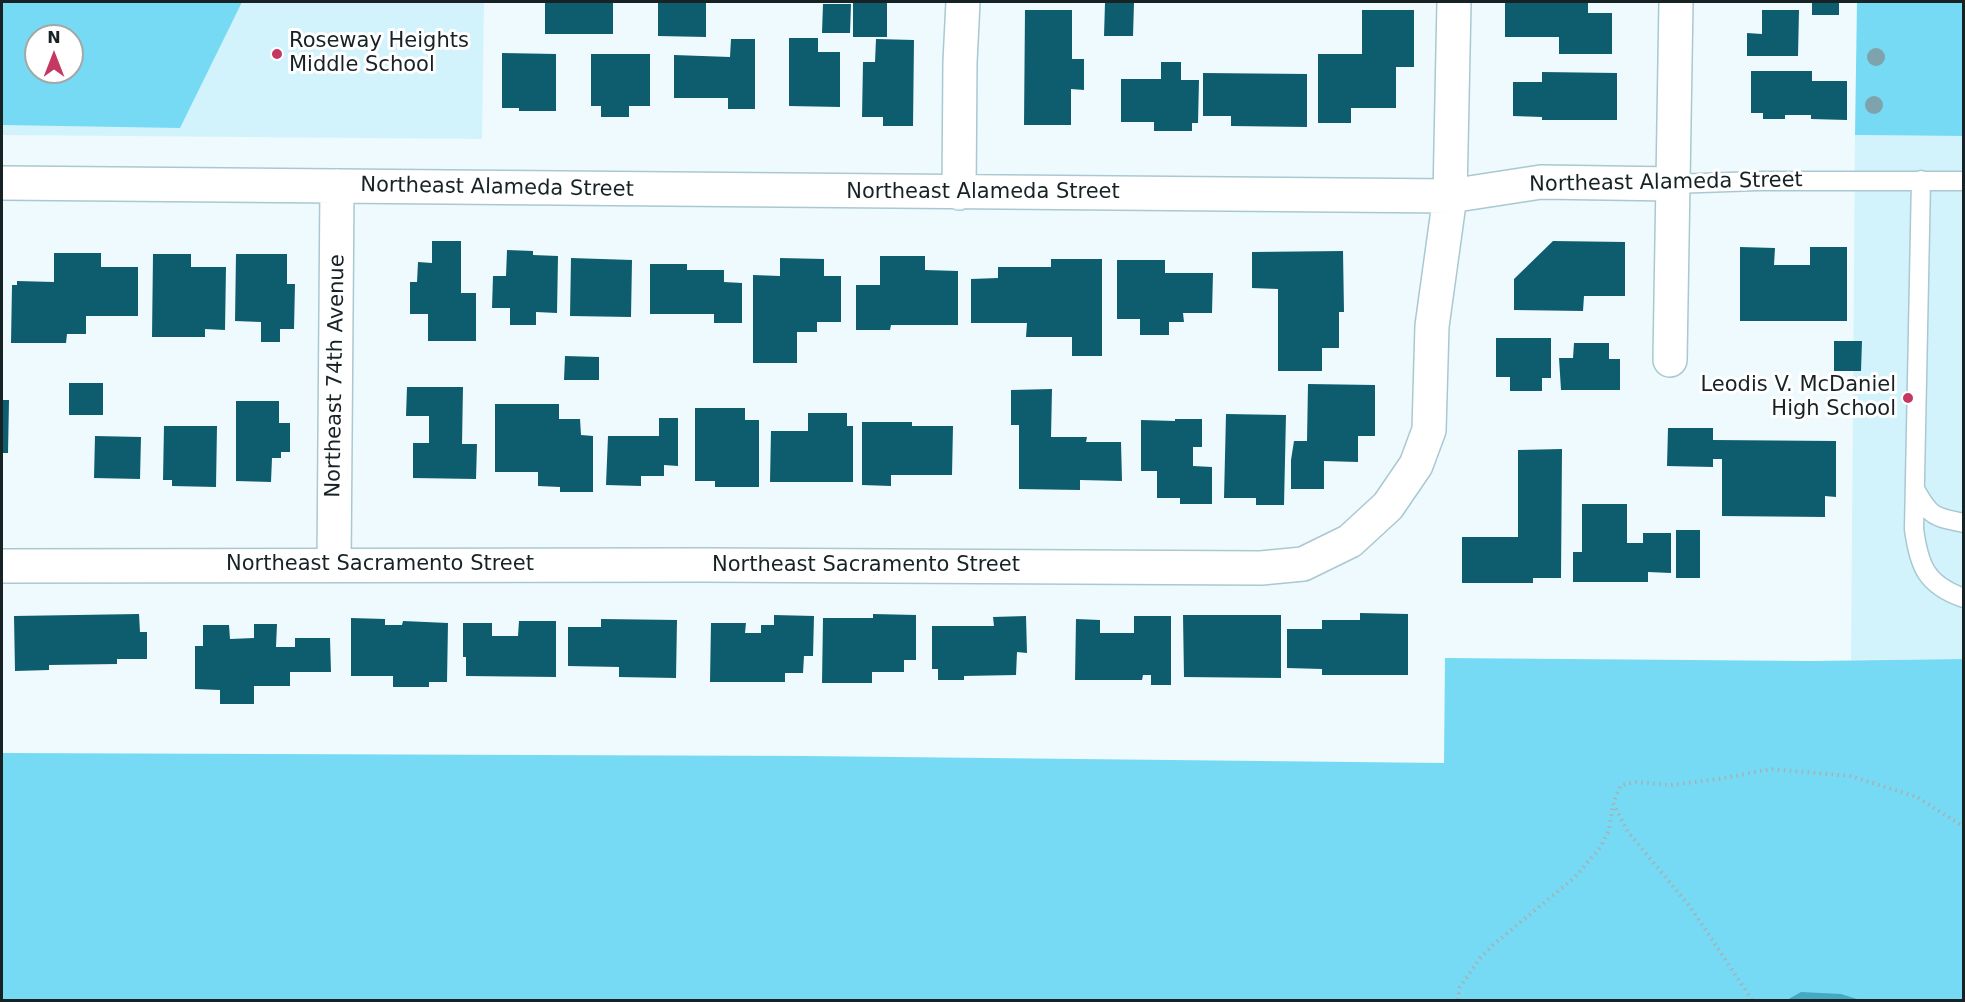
<!DOCTYPE html>
<html>
<head>
<meta charset="utf-8">
<style>
  body { margin:0 }
  #map { position:relative; width:1965px; height:1002px; overflow:hidden; background:#eefafe; font-family:"DejaVu Sans",sans-serif }
  canvas { display:block }
  .frame { position:absolute; inset:0; border:3px solid #172225; pointer-events:none }
  .north { position:absolute; left:24px; top:24px; width:60px; height:60px; box-sizing:border-box; background:#fff; border:2px solid #a2a7a8; border-radius:50%; rotate:0deg; font-size:16px; font-weight:700; line-height:24px; text-align:center; color:#172225 }
  .north::after { content:''; display:block; margin:auto; width:21px; height:27px; background:#c63864; clip-path:polygon(50% 0,100% 100%,50% 72%,0 100%) }
</style>
</head>
<body>
<div id="map">
<canvas width="1965" height="1002"></canvas>
<div class="frame"></div>
<div class="north">N</div>
</div>
<script>
const g = document.querySelector('canvas').getContext('2d');
g.lineJoin = 'round';
function fill(path, color) { g.fillStyle = color; g.fill(path, 'evenodd'); }
function strokePath(path, color, width, dash) { g.strokeStyle = color; g.lineWidth = width; g.lineCap = dash ? 'butt' : 'round'; g.setLineDash(dash || []); g.stroke(path); }
function write(font, color, halo, rows, align = 'center') {
  g.font = font + ' "DejaVu Sans",sans-serif'; g.lineWidth = 6; g.setLineDash([]); g.textBaseline = 'middle'; g.strokeStyle = halo; g.fillStyle = color; for (const [text, x, y, turn = 0] of rows) {
    g.save(); g.translate(x, y); g.rotate((+turn || 0) * Math.PI / 180); g.textAlign = isNaN(turn) ? turn : align; if (halo) g.strokeText(text, 0, 0); g.fillText(text, 0, 0); g.restore();
  }
}
fill(new Path2D(`
  M2 2H484L482 139 2 135ZM36 36H72V72H36Z
  M1855 135 1963 136V659L1851 660Z`), '#d3f3fc');
fill(new Path2D(`
  M2 2H242L180 128 2 125ZM36 36H72V72H36Z
  M1857 2H1963V136L1855 135Z
  M1445 658 1811 661 1963 659V1000H2V753L806 756 1444 763Z`), '#76daf4');
fill(new Path2D(`
  M1801 992 1841 994 1860 1000H1787Z`), '#44aac2');
fill(new Path2D(`
  M545 2 613 3V34H545Z
  M658 2H706V37L658 36Z
  M853 2H887V37H853Z
  M1812 2H1839V15H1812Z
  M1105 3H1134L1133 36H1104Z
  M1505 3H1588V13H1612V54H1559V37H1505Z
  M823 4H851L850 33H822Z
  M1025 10H1072V59H1084V90L1071 89V125H1024Z
  M1362 10H1414V67H1396V108H1351V123H1318V54H1362Z
  M1762 10H1799L1798 56H1747V33L1762 34Z
  M789 38H818V52H840V107L789 106Z
  M731 39H755V109H728V98H674V55L730 57Z
  M876 39 914 40 913 126H883V117H862L863 62H875Z
  M502 53 556 54V111H519V108H502Z
  M591 54H650V106H629V117H601V106H591Z
  M1161 62H1181V80H1199L1198 123H1192V131H1154V122H1121V79H1161Z
  M1751 71H1812V81H1847V120L1811 119V115H1785V119H1763V113H1751Z
  M1542 72 1617 73V120H1542V117L1513 116V82H1542Z
  M1203 73 1307 74V127L1231 126V116H1203Z
  M432 241H461V293H476V341H428V314H410V282H417L418 262 432 263Z
  M1553 241 1625 242V296H1584L1583 311 1514 310V279Z
  M1740 247 1775 248 1774 265H1810V247H1847V321H1740Z
  M507 250 533 251V255L558 256 557 313 536 312V325H510V308H492L493 276H506Z
  M1343 251 1344 312H1339V348H1322V371H1278V289L1252 288V252Z
  M54 253H101V267H138V316H86V334H67L66 343H11L12 285H17V281L54 282Z
  M153 254H191V267H226L225 330 205 329V337H152Z
  M236 254H287V284H295L294 329H280V342H261V322L235 321Z
  M880 256H925V270L958 271V325H891L890 330H856V285H880Z
  M571 258 632 260 631 317 570 316Z
  M780 258 824 259V276H841V322H817V332H797V363H753V275L780 276Z
  M1051 259H1102V356H1072V337H1026L1027 323H971V279L998 278V267H1051Z
  M1117 260H1165V273H1213L1212 313H1183L1184 322H1169V335H1140V319H1117Z
  M650 264H687V270H724V282L742 283V323H714V314H650Z
  M1496 338H1551V378H1542V391H1510V377H1496Z
  M1834 341H1862L1861 371H1834Z
  M1574 343H1609V359H1620V390H1561L1559 358H1573Z
  M565 356 599 357V380H564Z
  M69 383H103V415H69Z
  M1308 384 1375 385V436H1358V462L1324 461V489H1291V460L1294 441H1307Z
  M407 387H463L462 444H477L476 479 413 478V443H429V416H406Z
  M1052 389 1051 437H1087L1086 442H1121L1122 481 1080 480V490L1019 489V425H1011V390Z
  M2 400H9L8 453H2Z
  M236 401H279V423H290V452H281V458H272L271 482 236 481Z
  M495 404H559V419H580L581 435 593 436V492H560V487L538 486V472H495Z
  M695 408H745V420H759V487H715V481H695Z
  M808 413H847V426H853V482H770L771 431H808Z
  M1226 414 1286 415 1284 505H1256V498H1224Z
  M659 418H678V466L664 465V476H641V486L606 485 608 436H659Z
  M1175 419H1202V447H1193V466L1212 467V504H1180V498H1157V471H1141V420L1175 421Z
  M862 422H912V426H953L952 475H891V486L862 485Z
  M164 426H217L216 487 172 486V480H163Z
  M1668 428H1713V440L1836 441V497L1825 496V517L1722 516V459H1713V467L1667 466Z
  M95 436 141 437 140 479 94 478Z
  M1562 449 1561 578H1533V583H1462V537H1518V450Z
  M1582 504H1627V543H1643V533H1671V573L1648 572V582H1573V552H1582Z
  M1676 530H1700V578H1676Z
  M1360 613 1408 614V675H1322V669L1287 668V629H1322V620H1360Z
  M139 614 140 632H147V659H117V664L49 665V670L15 671 14 616Z
  M873 614 916 615V660H904V672H872V683H822L823 618H873Z
  M774 615 814 616 813 656H804L803 673H785V682H710L711 623H746L745 633H761V625H774Z
  M1183 615H1281V678L1184 677Z
  M1026 616 1027 653 1017 652 1016 675 964 676V680H938V669H932V626H994L993 617Z
  M1134 616H1171V685H1151V675H1143L1142 680H1075L1076 619 1100 620V633H1134Z
  M351 618 385 619V625H402L403 621 448 623 447 682H429V687H393V676H351Z
  M601 619 677 620 676 678 619 677V667L568 666V627H601Z
  M519 621H556V677L466 676V657H463V623H492V636H518Z
  M254 624H277L276 647H295V638H330L331 672H290V686H254V704H220V690L195 689V646H203V625H229L230 639 254 638Z`), '#0e5d6e');
const lane = new Path2D(`
  M1921 180 1914 529C1919 566 1926 585 1964 598
  M1673 184 1757 181H1964
  M1915 489C1930 516 1933 517 1964 523`);
const street = new Path2D(`
  M2 183 1450 196 1541 182 1673 184
  M959 193 960 62 963 2
  M1670 360 1676 2
  M334 565 337 186
  M2 566 705 565 1261 568 1303 564 1350 541 1388 506 1416 465 1429 430 1432 326 1450 196 1454 2`);
strokePath(lane, '#aac8d1', 21);
strokePath(street, '#aac8d1', 36);
strokePath(new Path2D(`
  M1458 1000 1460 987 1480 958 1494 944 1574 878 1600 848 1609 830 1613 804
  M1752 1000 1691 908 1628 832 1613 803 1621 785 1637 782 1671 785 1719 779 1771 769 1850 776 1917 797 1964 827`), '#a5b1b4', 4, [1.5, 4.5]);
strokePath(lane, '#fff', 18);
strokePath(street, '#fff', 33);
g.fillStyle = '#7ea3ac';
for (const [x, y] of [
  [1876,57],
  [1874,105]
]) { g.beginPath(); g.arc(x, y, 9, 0, 2 * Math.PI); g.fill(); }
for (const [x, y, r, color] of [
  [277,54,6,"#c63864"],
  [1908,398,6,"#c63864"]
]) { const dot = new Path2D(); dot.arc(x, y, r, 0, 2 * Math.PI); g.fillStyle = color; g.fill(dot); strokePath(dot, '#fff', 2); }
write('21px', '#172225', '#fff', [
  ["Roseway Heights",289,42],
  ["Middle School",289,66],
  ["Leodis V. McDaniel",1896,386,"right"],
  ["High School",1896,410,"right"]
], 'left');
write('21px', '#172225', '#fff', [
  ["Northeast Alameda Street",1666,183,-1],
  ["Northeast Alameda Street",497,188,1],
  ["Northeast Alameda Street",983,193],
  ["Northeast 74th Avenue",336,376,-89],
  ["Northeast Sacramento Street",380,565],
  ["Northeast Sacramento Street",866,566]
]);
</script>
</body>
</html>
